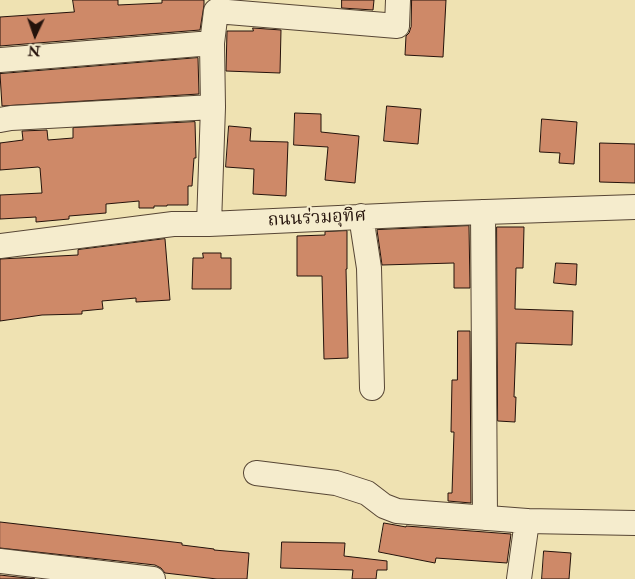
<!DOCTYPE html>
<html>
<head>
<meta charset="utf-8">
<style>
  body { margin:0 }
  #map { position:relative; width:635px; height:579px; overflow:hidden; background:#efe2b2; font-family:"IM FELL Double Pica",serif }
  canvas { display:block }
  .north { position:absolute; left:10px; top:10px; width:50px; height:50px; -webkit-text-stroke:4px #f5eccd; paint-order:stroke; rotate:183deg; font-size:14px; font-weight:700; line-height:20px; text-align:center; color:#24120b }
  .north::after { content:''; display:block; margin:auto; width:18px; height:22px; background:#24120b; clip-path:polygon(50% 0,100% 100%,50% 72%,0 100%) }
</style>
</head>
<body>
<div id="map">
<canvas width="635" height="579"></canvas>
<div class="north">N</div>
</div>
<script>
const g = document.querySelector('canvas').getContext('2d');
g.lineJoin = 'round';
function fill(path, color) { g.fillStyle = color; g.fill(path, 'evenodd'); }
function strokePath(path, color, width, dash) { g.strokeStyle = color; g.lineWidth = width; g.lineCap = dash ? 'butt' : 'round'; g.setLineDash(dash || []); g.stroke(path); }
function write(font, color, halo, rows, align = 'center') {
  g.font = font + ' "IM FELL Double Pica","Noto Serif Thai",serif'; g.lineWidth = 4; g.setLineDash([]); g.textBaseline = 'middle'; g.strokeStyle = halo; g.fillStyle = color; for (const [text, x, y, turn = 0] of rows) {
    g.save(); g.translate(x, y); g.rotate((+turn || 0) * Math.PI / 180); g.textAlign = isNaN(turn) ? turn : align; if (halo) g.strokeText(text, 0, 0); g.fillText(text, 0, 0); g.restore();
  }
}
const building = new Path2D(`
  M73 0H118V5L162 3V0H204V5L200 30 0 46V17L74 12Z
  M342 0H374L373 10 342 8Z
  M412 0H446L443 57 405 55 406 36 409 33 411 27Z
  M253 28 281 30 280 73 226 71 227 31H253Z
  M198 58 199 94 2 106 0 74Z
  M387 106 421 109 418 144 384 141Z
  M295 113 321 114V132L359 136 355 183 325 180 328 147 294 145Z
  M542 119 577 122 574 164 559 163 560 153 540 152Z
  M195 122 196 158H194L192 186H188V205H167V206H154V208H139V201L106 204V213L69 216V219L36 222V217L0 219V195L42 193 40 168 38 167 0 170V143L23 140 22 131 47 130 48 140 73 138V128Z
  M229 126 251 128 250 141 288 142 286 196 253 194 254 169 226 167Z
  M600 143 635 144V183L600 182Z
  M469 226 470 288H454V263L382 265 377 230Z
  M497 227H524L523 268H516L515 309 573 311 572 345 516 343 514 397H516L515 422 498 421Z
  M347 231V269H346L348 358 324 359 322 276H297V236L325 235V232Z
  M165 239 170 300 136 302V298L102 301 103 309 82 311V314L42 315 0 321V259L78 255V250Z
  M203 253H221V258H231V289H192L193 258H203Z
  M556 263 577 264 576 285 554 283Z
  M458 331H470L471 503 448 501V493H452L454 432H451L452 380H457Z
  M0 522 182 543V545L214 549V550L249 553 247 579H217L165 573 161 568 155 565 0 548Z
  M384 523 406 527V526L511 534 507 563 436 558 435 563 379 552Z
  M282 542 345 543 344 556 387 561V570H377L376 579H352L353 570 281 568Z
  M544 551 571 553 569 579H542Z
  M0 575 35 579H0Z`);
fill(building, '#ce8968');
strokePath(building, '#24120b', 1);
const minor = new Path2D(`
  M0 60 212 43
  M0 120 11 118 213 107
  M483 212 485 518
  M361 216 369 268 372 388
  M209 224 213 107 212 43 216 11 397 26 398 0
  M0 246 173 224H209L425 214 635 207
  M256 473 336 483 367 493 384 506 397 511 409 512 527 521 635 523
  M0 561 153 579
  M519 579 527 521`);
strokePath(minor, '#574635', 26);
strokePath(minor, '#f5eccd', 24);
write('18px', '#24120b', '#f5eccd', [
  ["ถนนร่วมอุทิศ",317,219,-3]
]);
</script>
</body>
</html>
